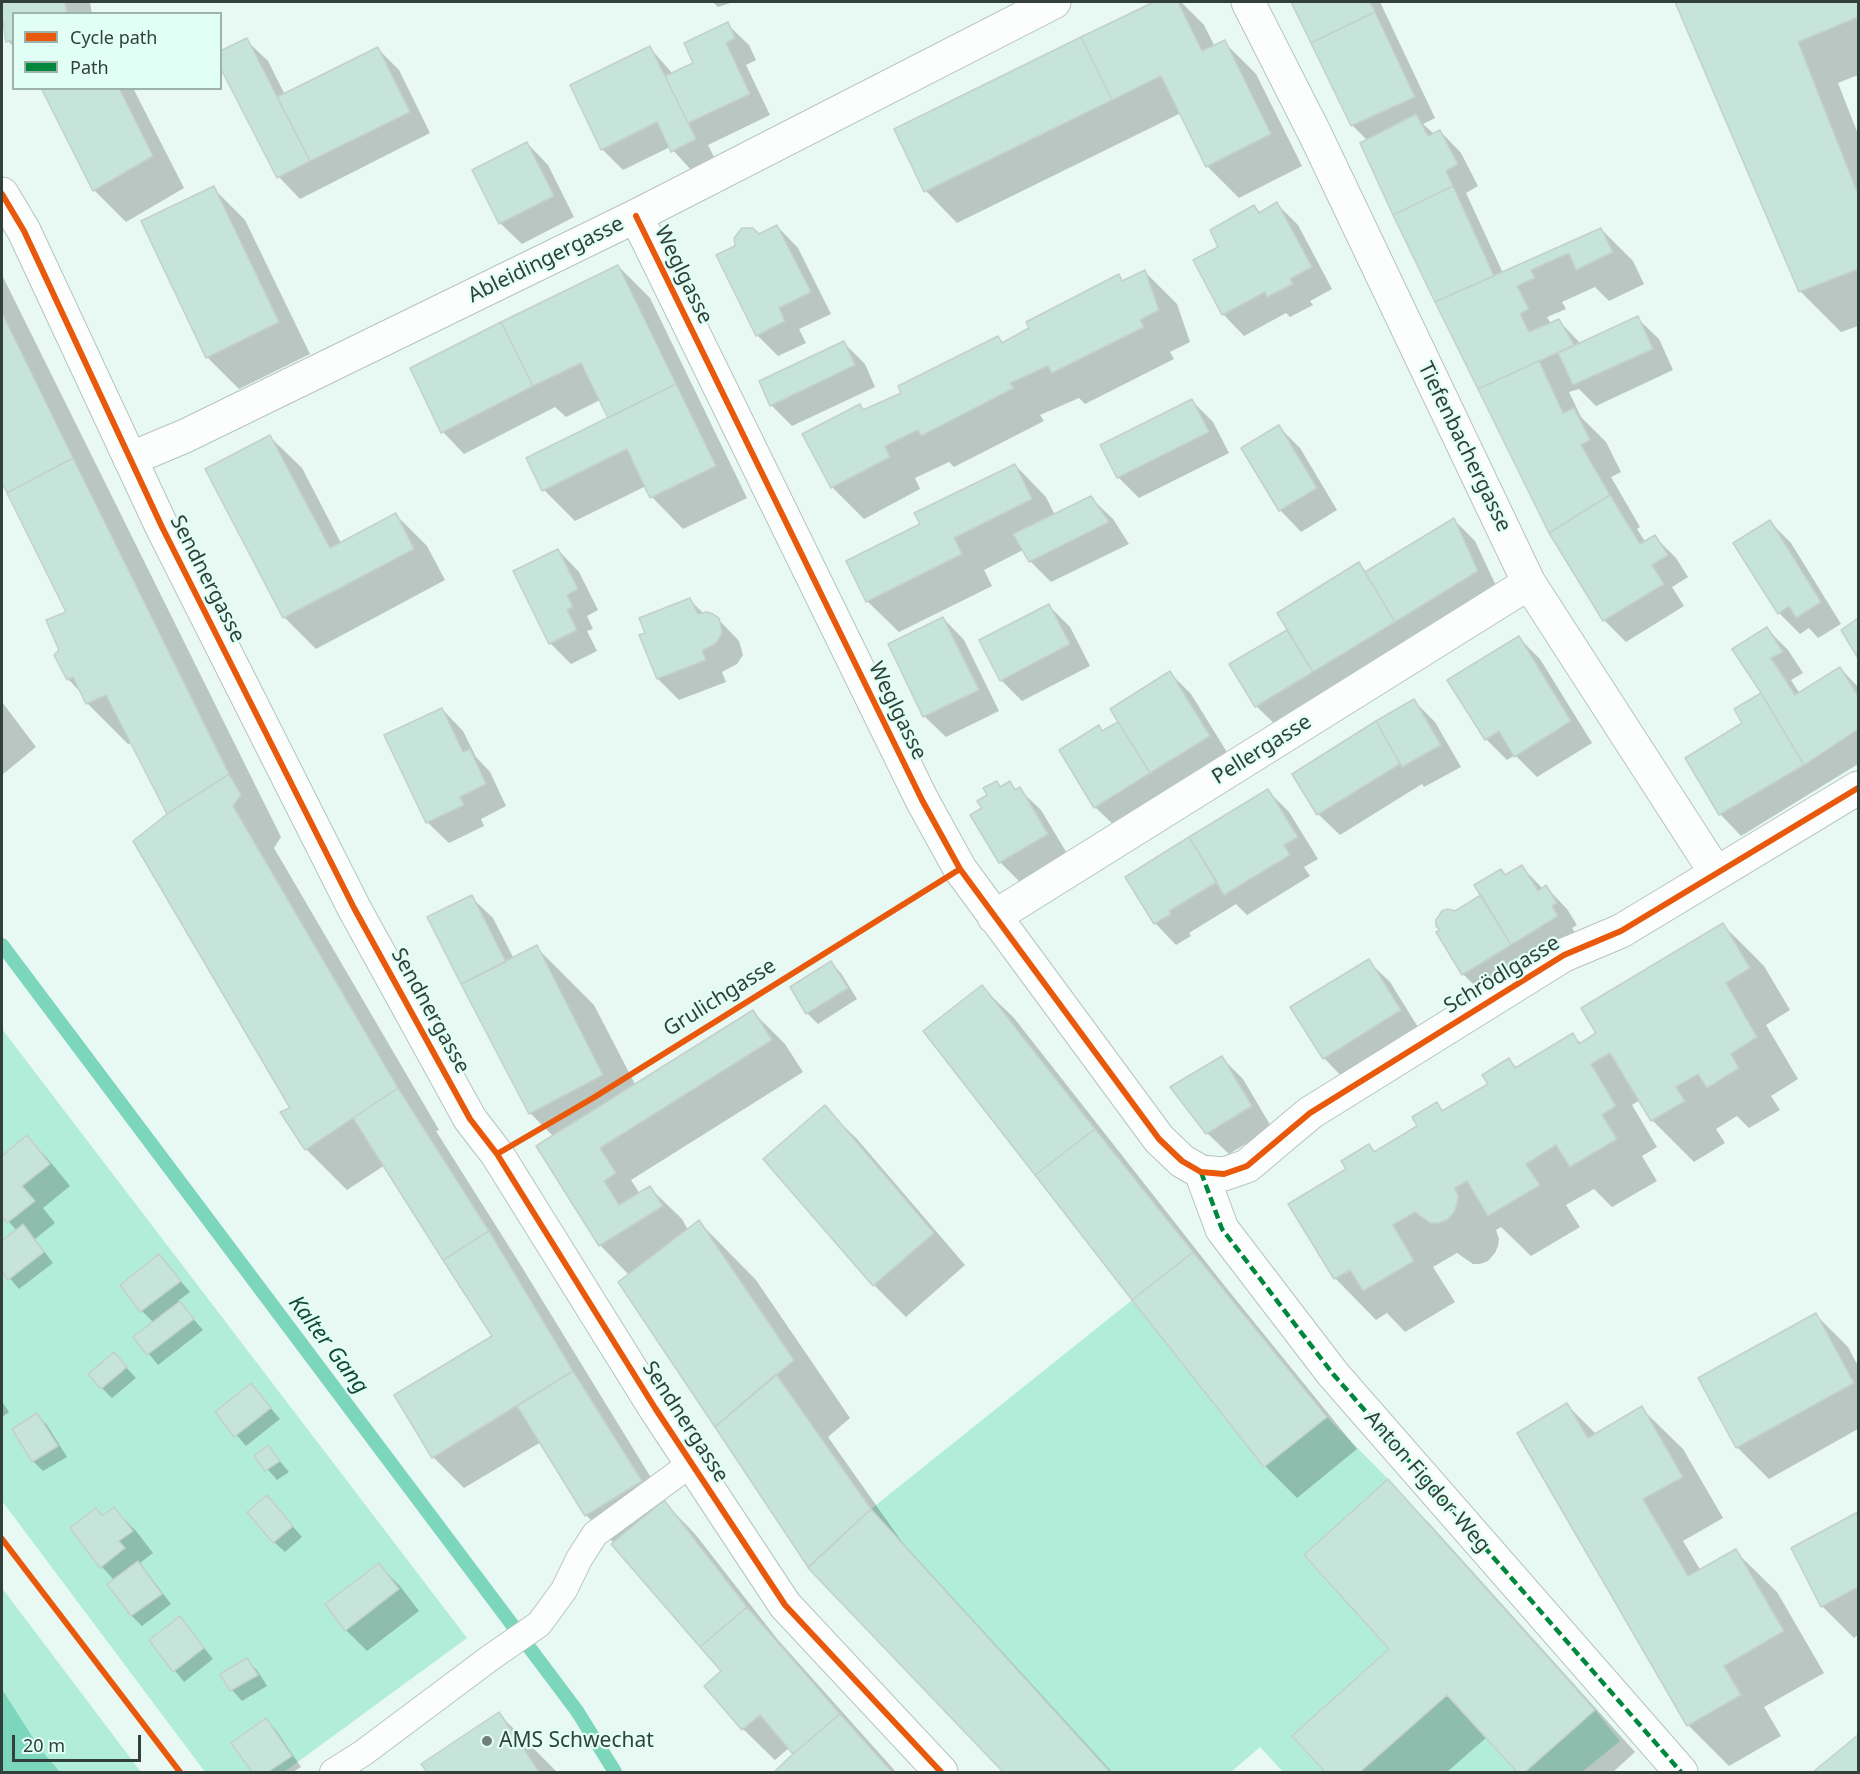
<!DOCTYPE html>
<html>
<head>
<meta charset="utf-8">
<style>
  body { margin:0 }
  #map { position:relative; width:1860px; height:1774px; overflow:hidden; background:#e8f8f2; font-family:"Noto Sans",sans-serif }
  canvas { display:block }
  .frame { position:absolute; inset:0; border:3px solid #31403b; pointer-events:none }
  .legend { position:absolute; left:12px; top:12px; width:210px; height:78px; box-sizing:border-box; background:#e1fff4; border:2px solid #9bb3aa; margin:0; padding:8px 10px; list-style:none; font-size:18px; color:#31403b }
  .legend li { display:flex; align-items:center; gap:12px; height:30px }
  .legend b { width:30px; border:2px solid #9bb3aa }
  .scale { position:absolute; left:12px; top:1735px; width:129px; height:27px; box-sizing:border-box; border:3px solid #31403b; border-top:0; padding-left:8px; font-size:18px; line-height:21px; white-space:nowrap; color:#31403b; -webkit-text-stroke:4px #e1fff4; paint-order:stroke }
</style>
</head>
<body>
<div id="map">
<canvas width="1860" height="1774"></canvas>
<div class="frame"></div>
<ul class="legend">
<li><b style="height:8px;background:#e8590c"></b>Cycle path</li>
<li><b style="height:8px;background:#00873e"></b>Path</li>
</ul>
<div class="scale">20 m</div>
</div>
<script>
const g = document.querySelector('canvas').getContext('2d');
g.lineJoin = 'round';
function fill(path, color) { g.fillStyle = color; g.fill(path, 'evenodd'); }
function strokePath(path, color, width, dash) { g.strokeStyle = color; g.lineWidth = width; g.lineCap = dash ? 'butt' : 'round'; g.setLineDash(dash || []); g.stroke(path); }
function write(font, color, halo, rows, align = 'center') {
  g.font = font + ' "Noto Sans",sans-serif'; g.lineWidth = 4.5; g.setLineDash([]); g.textBaseline = 'middle'; g.strokeStyle = halo; g.fillStyle = color; for (const [text, x, y, turn = 0] of rows) {
    g.save(); g.translate(x, y); g.rotate((+turn || 0) * Math.PI / 180); g.textAlign = isNaN(turn) ? turn : align; if (halo) g.strokeText(text, 0, 0); g.fillText(text, 0, 0); g.restore();
  }
}
fill(new Path2D(`
  M2 1029 467 1638 284 1772H205L2 1501Z
  M1132 1300 1264 1467 1327 1417 1388 1479 1304 1555 1389 1649 1292 1736 1325 1772H1283L1260 1747 1231 1772H1110L871 1509Z
  M2 1588 141 1772H60L40 1750 2 1689Z
  M1447 1695 1517 1772H1360Z
  M1595 1710 1620 1741 1582 1772H1525Z`), '#b2edda');
fill(new Path2D(`
  M2 1689 40 1749 60 1772H2Z`), '#7cd6bc');
fill(new Path2D(`
  M2 2H90L92 14H14V47L8 41Z
  M347 2H371L349 3Z
  M713 2H733L718 7Z
  M1157 2H1181L1204 25 1215 47 1224 42 1256 74 1302 166 1239 198 1207 166 1181 113 957 223 926 191 896 129Z
  M1292 2H1380L1435 118 1423 124 1434 134 1440 131 1461 153 1478 186 1466 193 1503 273 1601 229 1633 261 1644 284 1609 301 1595 287 1562 302 1566 309 1547 317 1551 324 1559 321 1581 344 1637 318 1659 339 1673 370 1596 406 1579 389 1569 392 1581 417 1606 442 1621 472 1611 477 1640 527 1637 529 1646 543 1655 537 1676 558 1688 577 1672 587 1684 606 1626 642 1604 620 1550 532 1367 140 1352 125Z
  M1677 2H1858V75L1838 83 1858 134V326L1841 332 1800 291Z
  M727 24 749 45 756 60 746 65 770 115 708 145 716 161 693 172 670 147 623 170 602 149 650 48 673 74 694 63Z
  M246 40 268 61 285 95 378 49 399 70 430 133 300 199 279 177 220 64Z
  M43 88H133L184 188 126 222 94 190Z
  M527 143 548 165 574 217 522 244 500 223Z
  M213 188 245 220 310 354 239 389 207 357Z
  M1277 204 1298 225 1332 289 1310 301 1313 305 1290 317 1286 313 1244 336 1223 314 1220 247 1254 207 1261 213Z
  M777 226 798 248 831 314 799 329 806 343 778 356 757 335 759 236Z
  M618 266 650 298 747 498 683 529 652 497 646 486 575 521 544 490 610 418 600 400 566 417 555 407 464 454 443 432 412 369Z
  M1145 272 1177 304 1190 342 1170 352 1174 359 1085 404 1079 398 1040 415 1044 421 954 467 949 462 915 478 920 489 864 519 832 487 860 406 865 411 903 394 998 338 1004 343 1118 276 1124 282Z
  M2 275 281 837 274 848 439 1130 436 1131 520 1264 669 1507 695 1534 778 1640 896 1772H776L795 1754 790 1747 775 1760 743 1729 723 1671 614 1543 586 1515 541 1442 464 1488 433 1457 494 1337 385 1165 347 1190 306 1149 292 1108 169 814 132 743 128 744 87 703 83 695 68 679 61 651 68 613 2 479Z
  M844 343 865 364 875 387 792 426 771 405Z
  M1192 401 1213 422 1229 453 1139 498 1118 477Z
  M1279 427 1300 448 1337 510 1301 532 1280 510 1243 449Z
  M270 437 302 468 341 543 396 515 427 546 445 580 316 649 284 617Z
  M1015 465 1046 497 1055 515 1091 498 1113 519 1129 544 1051 582 1030 561 1023 550 984 570 992 586 899 632 867 601Z
  M1454 520 1475 541 1499 592 1278 727 1256 706 1231 664 1289 630 1358 564 1367 573Z
  M1770 522 1791 543 1841 624 1818 638 1809 628 1800 634 1779 613Z
  M558 550 579 572 598 610 587 616 593 629 587 631 597 651 571 664 550 643Z
  M690 600 704 614 718 619 739 641 743 655 737 664 722 672 726 682 679 700 658 679 641 636Z
  M1049 606 1070 627 1090 666 1022 701 1001 680Z
  M943 618 964 640 999 711 946 737 924 716Z
  M1767 629 1788 650 1803 673 1791 680 1800 694 1840 668 1858 687V764L1741 836 1720 814 1687 758 1744 724 1763 693Z
  M1519 638 1540 659 1592 743 1537 777 1515 755 1507 760 1486 739Z
  M1170 673 1191 694 1230 757 1117 828 1095 807 1098 727 1103 732 1120 722Z
  M1414 701 1435 722 1461 767 1424 787 1422 784 1340 835 1318 814 1294 775Z
  M2 702 36 747 2 775Z
  M442 709 463 731 476 757 490 772 506 806 481 819 484 826 449 843 427 822Z
  M996 782 1002 788 1010 783 1017 790 1019 789 1041 810 1068 855 1021 883 1000 862 984 809Z
  M1268 791 1289 812 1318 859 1304 867 1310 876 1247 915 1236 904 1189 933 1191 936 1176 945 1155 923 1127 877Z
  M1522 867 1543 889 1546 887 1567 909 1577 925 1572 928 1578 938 1484 995 1463 974 1455 913 1483 896 1506 876Z
  M471 897 493 918 514 959 536 947 594 1005 636 1086 753 1012 785 1044 803 1072 631 1180 640 1194 650 1188 682 1219 688 1230 699 1222 756 1280 850 1418 828 1437 902 1542 1112 1772H1005L810 1568 620 1282 629 1275 600 1245 554 1137 530 1113Z
  M1722 924 1764 966 1790 1010 1766 1025 1798 1079 1771 1096 1780 1110 1749 1128 1737 1116 1716 1129 1725 1143 1694 1162 1652 1120 1640 1100 1632 1105 1657 1147 1642 1156 1657 1181 1612 1207 1594 1189 1566 1205 1580 1227 1531 1256 1501 1227 1496 1230 1499 1239 1498 1246 1495 1253 1488 1261 1480 1264H1473L1457 1253 1433 1267 1455 1302 1405 1332 1387 1313 1376 1320 1335 1278 1348 1169 1369 1146 1376 1153 1420 1127 1437 1104 1444 1111 1490 1084 1509 1060 1517 1068 1572 1035 1582 1044 1598 1034ZM1357 1267 1345 1274V1271Z
  M1368 961 1390 982 1421 1032 1345 1080 1324 1058 1292 1008Z
  M831 963 841 973 857 999 818 1024 808 1014 792 988Z
  M982 987 1014 1018 1224 1285 1357 1449 1297 1498 1265 1466 925 1031Z
  M1222 1058 1243 1079 1272 1128 1229 1154 1207 1133Z
  M825 1108 857 1139 965 1265 906 1317 874 1285Z
  M27 1137 48 1159 70 1186 43 1208 55 1223 35 1239 53 1263 19 1289 2 1269V1243L17 1231 2 1214V1199L3 1197 2 1195V1158Z
  M159 1256 190 1292 178 1301 203 1330 158 1365 135 1337 154 1323 142 1311Z
  M1816 1315 1848 1347 1858 1366V1429L1769 1479 1737 1447Z
  M114 1354 136 1378 112 1398 102 1388Z
  M251 1385 280 1419 246 1446 217 1412Z
  M2 1402 9 1412 2 1417Z
  M1567 1405 1596 1434 1641 1408 1683 1449 1723 1518 1683 1541 1701 1571 1735 1551 1777 1592 1824 1673 1764 1707 1781 1736 1729 1766 1688 1725Z
  M37 1415 47 1425 67 1457 43 1471 33 1461Z
  M268 1447 289 1472 277 1480 256 1456Z
  M1388 1482 1429 1523 1635 1752 1613 1772H1519L1487 1737 1447 1772H1327L1294 1736 1391 1649Z
  M267 1497 302 1537 285 1552 274 1542Z
  M114 1509 136 1531 153 1553 140 1563 171 1604 142 1626 132 1616 114 1580 102 1567 72 1528 103 1517Z
  M1858 1513V1635L1854 1638 1822 1606 1793 1548Z
  M379 1565 400 1586 419 1611 367 1651 346 1630Z
  M180 1618 213 1659 184 1682 151 1641Z
  M247 1660 257 1670 267 1686 242 1701 232 1690 222 1674Z
  M499 1714 557 1772H429L423 1764Z
  M266 1720 276 1730 301 1767 293 1772H254L233 1743Z
  M1858 1737V1772H1815Z`), '#0003');
strokePath(new Path2D(`
  M2 945 577 1711 615 1772`), '#7cd6bc', 14);
const building = new Path2D(`
  M2 2H65L67 14H14V40L6 42 2 15Z
  M1154 2H1178L1202 51 1225 40 1271 134 1206 167 1161 76 1112 100 1081 37Z
  M1291 2H1370L1375 12 1311 43Z
  M1675 2H1858V17L1798 42 1858 194V269L1799 292Z
  M1375 12 1415 97 1351 126 1311 43Z
  M728 22 735 38 726 43 750 94 688 123 665 76 693 63 684 43Z
  M1081 37 1112 100 924 192 894 129Z
  M247 38 310 161 277 178 220 67V51Z
  M650 46 696 139 671 152 657 122 601 150 570 85Z
  M378 47 410 112 310 161 277 97Z
  M41 88H119L153 156 93 191Z
  M1416 114 1428 136 1440 130 1458 164 1446 171 1453 186 1393 215 1360 143Z
  M527 142 554 196 499 224 472 170Z
  M214 186 279 322 206 358 141 221Z
  M1453 186 1494 276 1435 302 1393 215Z
  M1277 202 1312 267 1290 279 1293 284 1267 297 1265 292 1222 315 1193 260 1218 247 1210 230 1254 205 1259 213Z
  M777 225 811 292 779 308 785 321 756 336 716 255 735 246 734 238 742 228H753L759 234Z
  M1601 228 1613 252 1576 270 1569 253 1531 270 1535 278 1517 286 1529 309 1520 314 1529 332 1559 319 1574 345 1478 389 1435 302Z
  M618 265 676 384 608 418 581 363 533 386 501 322Z
  M1145 270 1159 310 1140 320 1144 327 1052 373 1048 366 1010 383 1014 388 921 436 918 430 885 446 890 457 831 488 802 434 860 404 863 410 901 393 898 386 998 336 1002 343 1029 328 1026 322 1119 274 1122 281Z
  M2 313 73 458 7 493 2 482Z
  M1638 316 1653 349 1573 385 1558 353Z
  M501 322 533 386 441 433 410 368Z
  M844 341 855 365 770 406 759 381Z
  M1539 361 1563 413 1574 408 1590 440 1581 445 1610 495 1549 533 1478 389Z
  M676 384 716 466 650 498 627 449 542 491 526 458Z
  M1192 399 1209 432 1117 478 1100 445Z
  M1279 425 1317 488 1279 511 1241 448Z
  M270 435 330 548 396 513 414 549 283 618 205 469Z
  M73 458 229 774 167 814 106 695 86 704 73 677 67 680 54 655 59 650 46 620 66 612 7 493Z
  M1015 464 1032 499 954 538 962 554 866 602 846 561 920 524 914 513Z
  M1610 495 1640 544 1655 535 1668 555 1652 565 1664 584 1603 621 1549 533Z
  M1091 496 1109 522 1029 562 1013 534Z
  M1454 518 1478 571 1395 622 1365 572Z
  M1770 520 1821 602 1796 618 1789 606 1778 614 1733 543Z
  M558 549 578 589 567 595 573 607 567 610 577 630 549 644 513 571Z
  M1359 562 1395 622 1313 672 1277 613Z
  M690 598 698 614 707 612 713 614 719 618 722 633 716 643 702 651 706 660 657 679 639 635 645 633 639 618Z
  M1049 604 1070 644 1000 681 979 640Z
  M943 617 979 690 923 717 888 644Z
  M1858 618V658L1841 630Z
  M1767 627 1783 652 1771 658 1795 695 1840 667 1858 696V729L1804 765 1761 693 1732 649Z
  M1287 630 1313 672 1255 707 1229 664Z
  M1519 636 1571 721 1514 757 1499 731 1485 740 1447 680Z
  M1170 671 1210 736 1150 773 1110 709Z
  M1761 693 1804 765 1719 815 1685 758 1742 723 1734 709Z
  M1414 699 1441 745 1402 767 1376 721Z
  M442 708 463 752 470 749 486 784 460 797 464 805 426 823 384 735Z
  M1376 721 1400 764 1317 815 1292 774Z
  M1118 722 1150 773 1094 808 1059 750 1099 725 1102 731Z
  M229 774 241 795 233 806 398 1088 305 1150 280 1112 290 1108 133 841 167 814Z
  M997 781 1000 787 1010 781 1015 790 1020 787 1048 834 999 863 970 815 982 808 977 801 987 795 983 788Z
  M1268 789 1298 837 1284 845 1290 855 1224 895 1189 837Z
  M1189 837 1217 882 1169 911 1171 914 1154 924 1125 877Z
  M1522 865 1538 891 1546 885 1557 903 1552 906 1558 916 1511 945 1474 885 1501 869 1505 875Z
  M472 895 506 962 461 984 427 917Z
  M1481 895 1511 945 1462 975 1436 932 1440 930 1436 926V920L1442 911 1448 909 1455 911Z
  M1723 923 1750 968 1726 983 1757 1037 1731 1054 1739 1068 1707 1088 1698 1074 1676 1087 1685 1101 1651 1121 1610 1053 1591 1064 1616 1106 1602 1115 1617 1139 1570 1167 1556 1145 1526 1164 1540 1185 1488 1216 1467 1181 1455 1188 1458 1196 1457 1204 1454 1212 1447 1220 1438 1223H1430L1415 1212 1393 1225 1414 1261 1363 1291 1350 1270 1334 1279 1288 1204 1346 1169 1341 1161 1369 1144 1374 1152 1417 1126 1412 1117 1437 1102 1442 1111 1488 1084 1482 1075 1509 1058 1515 1068 1573 1033 1579 1044 1596 1033 1581 1008Z
  M537 945 603 1075 529 1114 461 984Z
  M1369 959 1401 1010 1323 1059 1290 1007Z
  M831 961 848 988 806 1014 790 987Z
  M982 985 1095 1129 1035 1175 923 1031Z
  M753 1010 772 1040 600 1148 616 1173 604 1181 619 1205 650 1186 663 1206 599 1246 536 1146Z
  M1222 1056 1252 1106 1206 1134 1170 1087Z
  M398 1088 489 1231 443 1260 353 1118Z
  M825 1105 934 1233 873 1286 763 1159Z
  M1095 1129 1193 1252 1132 1300 1035 1175Z
  M27 1135 50 1164 22 1186 35 1201 7 1223 2 1216V1156Z
  M699 1220 794 1360 715 1427 618 1282Z
  M23 1224 44 1252 8 1280 2 1271V1241Z
  M489 1231 573 1371 432 1458 394 1395 492 1336 443 1260Z
  M1193 1252 1327 1417 1264 1467 1132 1300Z
  M159 1254 181 1281 140 1312 120 1285Z
  M180 1301 194 1319 147 1355 133 1337Z
  M1816 1313 1854 1383 1736 1448 1698 1378Z
  M114 1352 127 1367 101 1389 88 1374Z
  M573 1371 642 1481 585 1516 517 1406Z
  M776 1374 871 1509 808 1567 715 1427Z
  M251 1383 271 1408 234 1437 215 1412Z
  M1567 1403 1588 1438 1642 1406 1683 1477 1643 1499 1688 1576 1736 1549 1784 1631 1724 1666 1741 1695 1687 1726 1517 1433Z
  M37 1413 58 1446 32 1462 12 1429Z
  M268 1445 280 1461 265 1471 254 1456Z
  M1388 1479 1595 1710 1525 1772H1517L1447 1695 1360 1772H1325L1292 1736 1389 1649 1304 1555Z
  M267 1495 293 1526 273 1543 247 1512Z
  M664 1500 747 1607 700 1647 611 1544Z
  M114 1507 133 1531 119 1541 125 1548 100 1568 70 1528 96 1508 102 1516Z
  M871 1509 1110 1772H1003L808 1568Z
  M1858 1512V1587L1821 1607 1791 1548Z
  M138 1561 162 1594 131 1616 107 1584Z
  M379 1563 399 1589 345 1631 325 1604Z
  M747 1607 840 1714 793 1754 760 1715 742 1730 704 1686 721 1671 700 1647Z
  M180 1616 204 1648 173 1672 149 1640Z
  M247 1658 258 1675 230 1691 220 1674Z
  M499 1712 539 1772H427L421 1764Z
  M840 1714 892 1772H774L793 1754Z
  M266 1718 292 1756 268 1772H252L231 1743Z
  M1858 1735V1772H1813Z`);
fill(building, '#c6e4da');
strokePath(building, '#c3d0cc', 1.5);
const lane = new Path2D(`
  M333 1772 363 1753 490 1658 539 1624 564 1590 579 1559 595 1534 692 1463`);
const street = new Path2D(`
  M1248 2 1315 134 1529 583 1716 873
  M636 216 922 800 960 869 1159 1139 1182 1161 1201 1172 1224 1174 1247 1166 1310 1113 1564 955 1621 931 1858 788
  M130 459 185 436 636 216 1054 2
  M994 917 1529 583
  M1201 1172 1222 1229 1333 1374 1681 1772`);
const secondary = new Path2D(`
  M2 194 24 231 162 527 354 908 470 1119 497 1154 655 1408 785 1605 941 1772`);
strokePath(lane, '#b6c4bf', 28);
strokePath(street, '#b6c4bf', 35);
strokePath(secondary, '#b6c4bf', 35);
strokePath(lane, '#fcfefd', 26);
strokePath(street, '#fcfefd', 33);
strokePath(secondary, '#fcfefd', 33);
strokePath(new Path2D(`
  M1201 1172 1222 1229 1333 1374 1681 1772`), '#00873e', 4.5, [9, 4.5]);
strokePath(new Path2D(`
  M2 194 24 231 162 527 354 908 470 1119 497 1154 655 1408 785 1605 941 1772
  M636 216 922 800 960 869 1159 1139 1182 1161 1201 1172 1224 1174 1247 1166 1310 1113 1564 955 1621 931 1858 788
  M497 1154 593 1098 960 869
  M2 1539 180 1772`), '#e8590c', 6);
for (const [x, y, r, color] of [
  [487,1741,6,"#71807b"]
]) { const dot = new Path2D(); dot.arc(x, y, r, 0, 2 * Math.PI); g.fillStyle = color; g.fill(dot); strokePath(dot, '#e1fff4', 2); }
write('21px', '#31403b', '#e1fff4', [
  ["Ableidingergasse",546,260,-26],
  ["Weglgasse",683,275,64],
  ["Tiefenbachergasse",1464,447,64],
  ["Sendnergasse",207,579,63],
  ["Weglgasse",897,711,64],
  ["Pellergasse",1262,750,-32],
  ["Schrödlgasse",1502,975,-31],
  ["Grulichgasse",720,998,-32],
  ["Sendnergasse",430,1011,61],
  ["Sendnergasse",685,1422,57],
  ["Anton Figdor-Weg",1427,1482,49]
]);
write('21px', '#31403b', '#e1fff4', [
  ["AMS Schwechat",499,1741]
], 'left');
write('italic 22px', '#14483a', '#e1fff4', [
  ["Kalter Gang",328,1345,53]
]);
</script>
</body>
</html>
